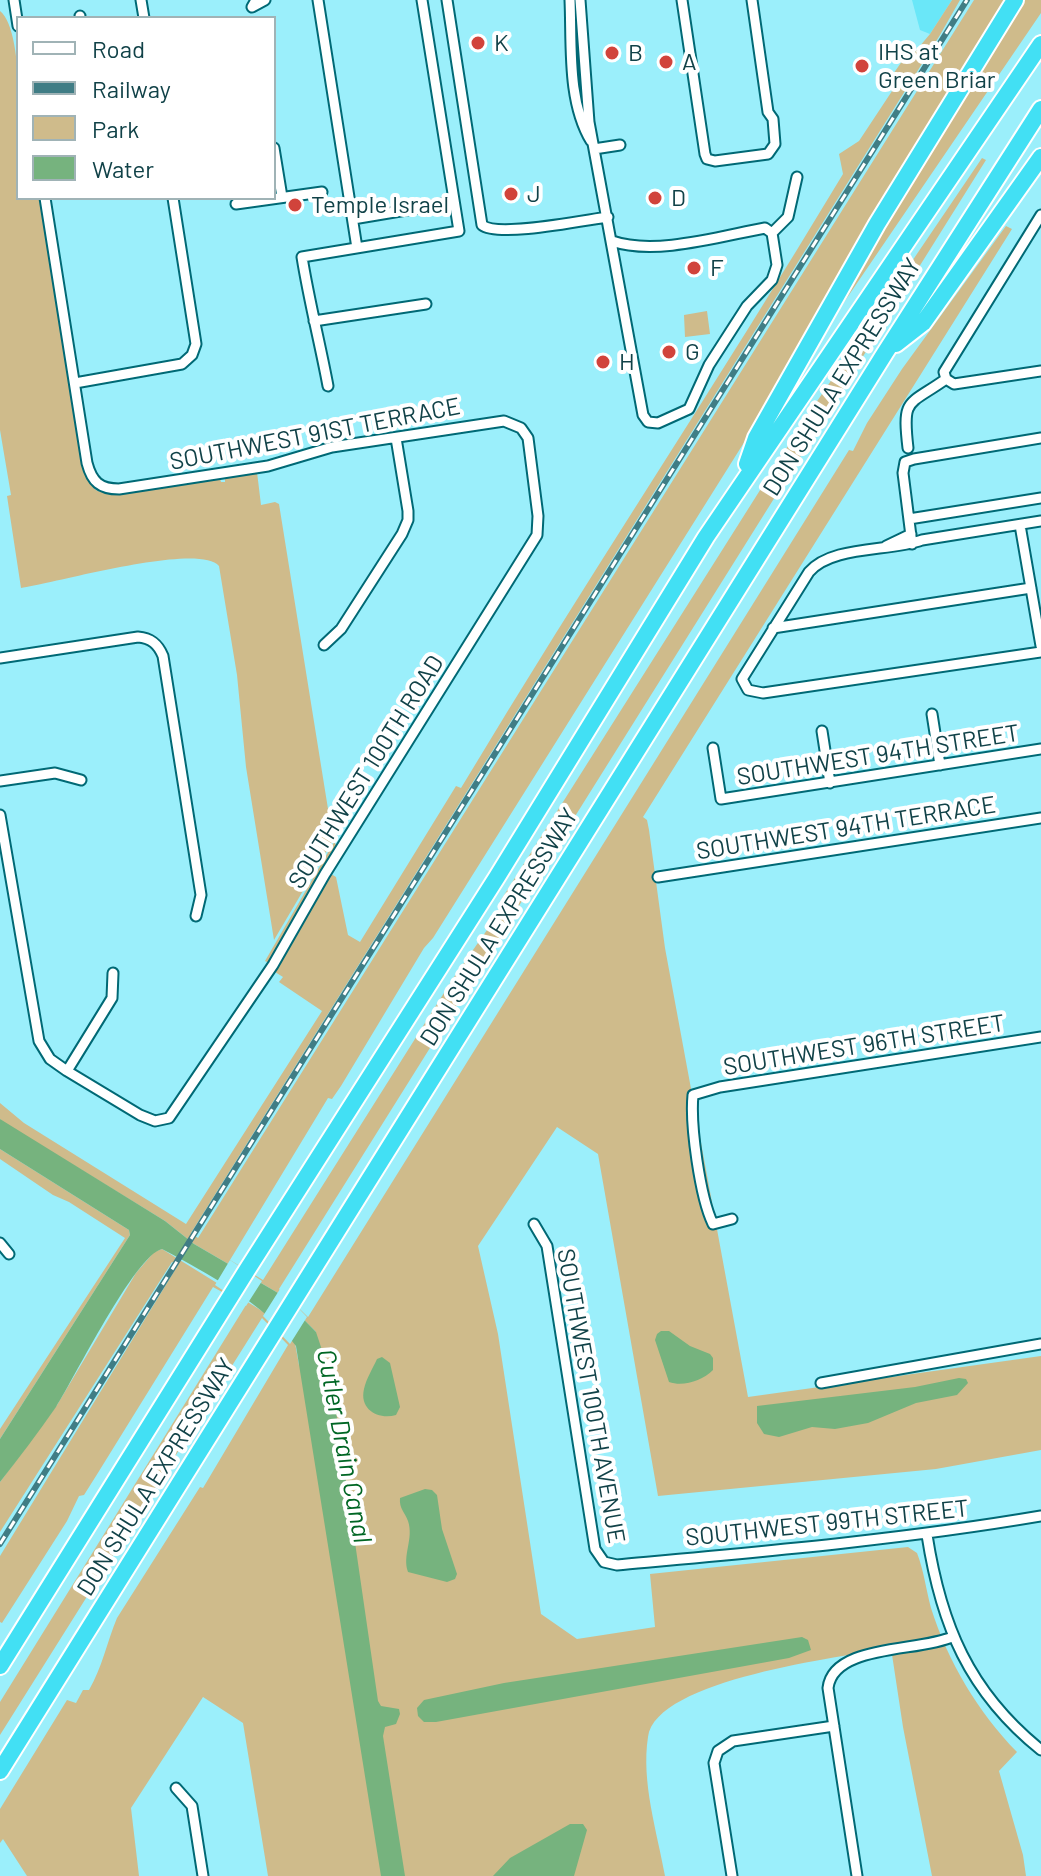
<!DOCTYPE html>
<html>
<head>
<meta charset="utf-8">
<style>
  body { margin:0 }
  #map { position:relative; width:1041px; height:1876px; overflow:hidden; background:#9beffb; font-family:Barlow,sans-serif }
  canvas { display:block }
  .legend { position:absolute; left:16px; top:16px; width:260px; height:184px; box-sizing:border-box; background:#fff; border:2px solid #a0b3b6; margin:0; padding:10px 14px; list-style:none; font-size:24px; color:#114248 }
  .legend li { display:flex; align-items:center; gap:16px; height:40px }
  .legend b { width:40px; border:2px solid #a0b3b6 }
</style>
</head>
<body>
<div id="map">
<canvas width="1041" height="1876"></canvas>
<ul class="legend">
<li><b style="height:10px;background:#fff"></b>Road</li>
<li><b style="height:10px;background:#407d85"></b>Railway</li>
<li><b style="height:22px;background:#cfbb8b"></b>Park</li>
<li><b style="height:22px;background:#76b37e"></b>Water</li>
</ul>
</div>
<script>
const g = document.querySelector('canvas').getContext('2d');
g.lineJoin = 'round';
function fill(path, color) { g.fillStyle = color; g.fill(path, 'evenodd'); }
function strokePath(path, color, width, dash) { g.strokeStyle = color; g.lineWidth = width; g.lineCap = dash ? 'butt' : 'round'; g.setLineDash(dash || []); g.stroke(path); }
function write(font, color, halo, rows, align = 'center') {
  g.font = font + ' Barlow,sans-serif'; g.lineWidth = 8; g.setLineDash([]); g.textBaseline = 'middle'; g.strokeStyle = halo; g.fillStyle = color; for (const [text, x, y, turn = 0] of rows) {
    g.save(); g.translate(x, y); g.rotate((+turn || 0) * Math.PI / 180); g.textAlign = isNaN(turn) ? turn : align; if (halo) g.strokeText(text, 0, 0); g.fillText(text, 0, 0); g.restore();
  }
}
fill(new Path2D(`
  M912 0H952L930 34 920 30Z`), '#6ae7f8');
fill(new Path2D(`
  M952 0H960L940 35 191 1233 198 1238 974 0H1009L782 382 433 938 424 948 341 1086 332 1099 328 1098 230 1260 263 1280 454 977 506 903 501 900 805 419 982 158 986 160 279 1289 308 1317 849 450 853 451 867 423 902 369 1006 226 1012 229 643 817 647 820 649 830 665 948 748 1397 1041 1356V1450L936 1469 658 1496 598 1154 557 1127 478 1246 498 1334 541 1614 577 1639 655 1627 650 1574 908 1547 917 1553C924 1571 926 1590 931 1608 948 1662 978 1712 1017 1752L999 1771 1023 1855 1026 1876H932L903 1727 891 1648C842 1657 656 1679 648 1737 641 1782 657 1831 665 1876H268L243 1723 203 1697 131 1808 139 1876H27L3 1839 0 1843V1809L67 1700 76 1703 83 1690H89C102 1668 107 1642 117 1618L200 1487 203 1488 288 1345 262 1318 0 1735V1702L246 1305 213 1287 96 1476 84 1495 79 1496 67 1521 2 1623 0 1622V1556L178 1265 172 1262 0 1532V1482L57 1405 136 1273 154 1252 162 1249 267 1314 295 1343 299 1365 316 1332 278 1293 194 1244 165 1221 3 1122 0 1119V1103L24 1123 186 1224 322 1011 279 982 283 977 275 972 331 874 336 877 348 935 360 942 456 786 461 788C585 581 719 381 843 174L839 154 859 141 898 82 891 77 905 57 914 53 930 34Z
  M1022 0H1041V13L821 336 845 288Z
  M0 11C27 33 18 161 18 198H40L83 462C85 472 87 483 96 490 113 501 197 481 220 478L221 482H225V477L257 472 261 505 275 502 279 504 333 840 274 940 246 767 237 675 219 566C198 542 56 583 21 588L7 496 11 495 0 430Z
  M707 311 710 334 685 337 684 315Z
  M334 842 337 846 269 963 265 961Z
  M0 1149 129 1230 130 1235 0 1439V1429L125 1238 69 1202 53 1195 0 1159Z`), '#cfbb8b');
fill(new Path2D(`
  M0 1119 165 1221 194 1244 278 1293 316 1332 331 1377 378 1701 381 1706 399 1709 400 1714 396 1724 385 1727 383 1736 405 1876H381L296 1346C265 1304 207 1273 162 1249 135 1255 74 1379 56 1407 38 1433 19 1458 0 1482V1439L130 1235 129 1230 0 1149Z
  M661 1331H669L690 1346 710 1354 713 1358V1370C702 1381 683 1387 669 1382L655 1340 657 1334Z
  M382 1357 390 1363 400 1407 396 1415C379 1420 359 1410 364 1389 366 1379 373 1368 377 1359Z
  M959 1378 966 1379 968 1383 957 1395 916 1403 868 1423 835 1429 812 1427 779 1437 764 1434 757 1423V1406L915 1387Z
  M425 1489 432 1490 437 1495 442 1529 457 1574 455 1579 447 1582 408 1572C402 1555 414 1539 408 1521 405 1512 399 1509 400 1498Z
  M802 1637 808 1640 811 1650 789 1658 436 1722H424L418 1716 417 1708 424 1700 504 1683Z
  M570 1824H583L587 1830 574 1876H493L510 1858Z`), '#76b37e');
fill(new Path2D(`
  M230 1260 262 1281 246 1306 215 1285Z
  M280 1289 307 1317 290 1344 263 1316Z`), '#9beffb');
const street = new Path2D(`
  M14 0 18 26
  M141 0 144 18
  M256 0 252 7 265 0
  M318 0 357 248
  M447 0 482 225C498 238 585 220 608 217
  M570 0C572 45 567 101 591 141
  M580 0 589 122 643 415 648 422 658 423 689 409 709 365 747 306 772 280 777 265 772 233 765 228C721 236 655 256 612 241
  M682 0 705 154 707 159 715 161 768 154 775 144 773 119 768 112 752 0
  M80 16V18
  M274 148 282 197
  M594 149 620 145
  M236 204 322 192
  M1041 215 944 372 946 379 954 384 1041 371
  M353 219 454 202
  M772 233 788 217 797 177
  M314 321 426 304
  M75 383 182 364 192 355 196 344 173 198
  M328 386C320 343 309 301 302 257L459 231 422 0
  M908 448C902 397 908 406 946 379
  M909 519 1041 498
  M1041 521 922 540C890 552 832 545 809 572L742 679 748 690 763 693 1041 652
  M1020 525 1041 646
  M912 544 903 473 905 462 914 459 1041 438
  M886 546 911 534
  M773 628 1031 588
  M324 645 341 629 402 534 408 520V511L396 438
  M0 658 138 637C151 638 158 644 163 656L201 895 196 916
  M932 714 940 765
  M822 731 830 783
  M713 748 721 799 1041 749
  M0 781 55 773 81 780
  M0 815 39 1041 50 1059 67 1071 140 1115 155 1121 169 1118 273 965 325 874 532 543 537 535 538 516 528 438 521 428 504 421 332 447 268 466 119 489C100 489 92 482 87 463L45 198
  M658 877 1041 818
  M67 1071 112 998 113 973
  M732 1219 713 1224C700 1197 690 1125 693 1095L720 1087 1041 1037
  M534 1224 547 1246 595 1549 604 1562 617 1565C759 1552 900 1540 1041 1516
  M0 1243 9 1254
  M821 1383 1041 1344
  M927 1535C941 1625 969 1692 1041 1750
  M176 1788 192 1806 203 1876
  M732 1876 714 1763 718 1751 733 1741 834 1726
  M857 1876 828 1688C833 1644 919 1652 952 1637`);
const highway = new Path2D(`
  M896 344 923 323 1041 157
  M747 464 756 438 877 224 1015 0
  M0 1666 247 1270 497 877 706 537 1041 44
  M0 1771 885 353 1041 109`);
strokePath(street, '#006975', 13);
strokePath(highway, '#fff', 20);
strokePath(street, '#fff', 9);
strokePath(highway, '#42e0f4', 16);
const rail = new Path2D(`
  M0 1544 967 0`);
strokePath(rail, '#407d85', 6);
strokePath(rail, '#fff', 3, [9]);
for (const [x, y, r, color] of [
  [478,43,8,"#d1433b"],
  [612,53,8,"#d1433b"],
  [666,62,8,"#d1433b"],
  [862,66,8,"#d1433b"],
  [511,194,8,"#d1433b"],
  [655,198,8,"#d1433b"],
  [295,205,8,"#d1433b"],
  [694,268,8,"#d1433b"],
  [669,352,8,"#d1433b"],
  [603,362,8,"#d1433b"]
]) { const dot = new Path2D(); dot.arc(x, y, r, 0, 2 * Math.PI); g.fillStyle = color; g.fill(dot); strokePath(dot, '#fff', 3); }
write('24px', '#114248', '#fff', [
  ["K",494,43],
  ["IHS at",878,52],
  ["Green Briar",878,80],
  ["B",628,53],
  ["A",682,62],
  ["J",527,194],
  ["D",671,198],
  ["Temple Israel",311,205],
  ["F",710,268],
  ["G",685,352],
  ["H",619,362]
], 'left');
write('24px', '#114248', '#fff', [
  ["DON SHULA EXPRESSWAY",842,377,-58],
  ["SOUTHWEST 91ST TERRACE",315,434,-11],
  ["SOUTHWEST 94TH STREET",878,755,-9],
  ["SOUTHWEST 100TH ROAD",366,772,-58],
  ["SOUTHWEST 94TH TERRACE",846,828,-9],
  ["DON SHULA EXPRESSWAY",499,927,-58],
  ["SOUTHWEST 96TH STREET",864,1045,-9],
  ["SOUTHWEST 100TH AVENUE",591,1396,80],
  ["DON SHULA EXPRESSWAY",156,1477,-58],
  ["SOUTHWEST 99TH STREET",827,1523,-6]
]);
write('italic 26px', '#006624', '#fff', [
  ["Cutler Drain Canal",344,1446,79]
]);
</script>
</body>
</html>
